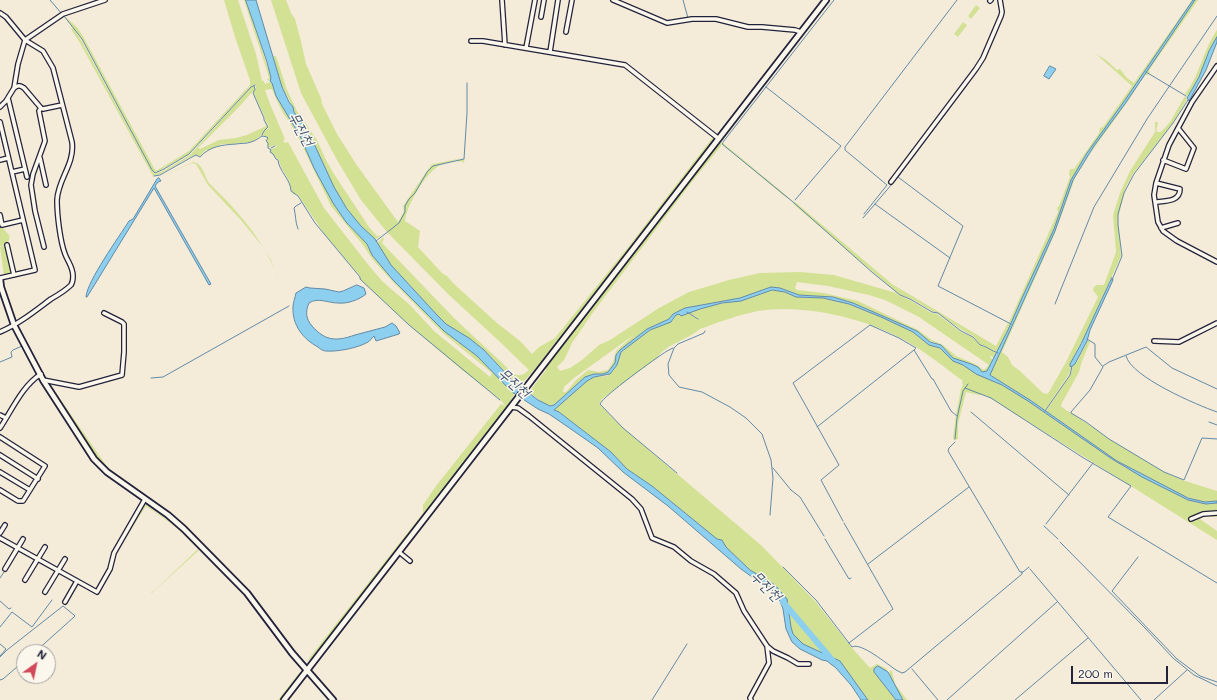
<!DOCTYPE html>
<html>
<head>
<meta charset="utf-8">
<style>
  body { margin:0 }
  #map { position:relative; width:1217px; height:700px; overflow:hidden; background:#f4ebd9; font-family:Mali,sans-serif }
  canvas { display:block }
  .north { position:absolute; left:16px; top:644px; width:40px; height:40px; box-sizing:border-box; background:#fbf7ec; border:1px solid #a4a2a5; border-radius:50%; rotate:33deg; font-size:11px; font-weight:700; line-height:16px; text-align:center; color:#22223b }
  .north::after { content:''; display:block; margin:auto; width:14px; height:18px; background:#d1495b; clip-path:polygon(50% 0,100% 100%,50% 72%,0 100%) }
  .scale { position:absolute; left:1071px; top:666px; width:97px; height:18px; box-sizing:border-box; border:2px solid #22223b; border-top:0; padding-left:5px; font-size:12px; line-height:14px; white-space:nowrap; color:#22223b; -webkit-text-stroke:3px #fbf7ec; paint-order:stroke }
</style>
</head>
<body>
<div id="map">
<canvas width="1217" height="700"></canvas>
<div class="north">N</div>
<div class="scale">200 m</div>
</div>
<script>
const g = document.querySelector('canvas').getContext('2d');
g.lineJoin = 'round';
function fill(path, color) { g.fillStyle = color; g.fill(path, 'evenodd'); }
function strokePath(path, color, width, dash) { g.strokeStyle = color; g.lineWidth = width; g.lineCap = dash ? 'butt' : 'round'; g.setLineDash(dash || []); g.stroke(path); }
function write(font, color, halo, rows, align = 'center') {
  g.font = font + ' Mali,"Poor Story",sans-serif'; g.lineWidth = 3; g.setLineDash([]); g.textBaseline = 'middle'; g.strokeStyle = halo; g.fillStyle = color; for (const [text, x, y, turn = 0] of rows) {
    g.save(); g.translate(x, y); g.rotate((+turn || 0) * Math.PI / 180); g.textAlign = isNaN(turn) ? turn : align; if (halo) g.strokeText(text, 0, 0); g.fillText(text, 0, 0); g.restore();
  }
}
fill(new Path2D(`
  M224 0H238L256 54 262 81H264L265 84 270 82 272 83 276 96 298 133 296 135C293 126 288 120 283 113 279 105 275 97 272 89L265 90 270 104 285 139 283 141 285 143 288 142 324 208 370 267 383 282 410 305 434 331 490 377 492 373 443 333 394 283 373 260 363 245 331 206 298 137 299 135 340 214 346 222 367 244 372 255 393 280 444 331 477 356 491 369 515 393 502 415 328 639 313 657 307 661 423 513V505L436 486 501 404 505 406 501 400 462 370 409 325 360 279V276L325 235 298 195 293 194 291 191C292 180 280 170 279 160L270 152 271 149 277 147 275 145 268 148V143L266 141 268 137 263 136 264 131 268 129 269 126 265 120V118L253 92 256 88 255 84 250 87 189 154 155 173 152 170 82 39 63 15 77 27 84 38 154 168 156 171 189 151 250 85V80L236 40Z
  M244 0H246L271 78 268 81 267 79 269 78 268 74Z
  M271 0H286L291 13 295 19 301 41 306 64 321 98 322 104 337 134 356 164 398 222 404 211 403 206 431 165 433 164 463 158 449 162 465 159 463 164V162C456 160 441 163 436 168 424 176 406 207 405 221L420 231 418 247 442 273 447 276 453 283 497 323 520 341 532 354 539 347 555 338 629 246 713 137 716 139 636 242 634 240 633 242 634 244 542 361 520 386 512 379 484 350 446 324 438 316 391 265 376 242 380 241 383 237 384 239 382 243 455 319 514 374C521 377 524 374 529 370L499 341 449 295 386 231 361 200 337 160 301 93Z
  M1192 0H1193L1125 100 1087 153 1071 180 1054 229 1011 323 1009 322 1058 212 1057 208 1059 206 1070 177 1069 174 1070 169H1074L1099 133 1100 128 1103 127 1132 86 1096 54 1106 60 1117 70 1120 69 1127 78 1134 83Z
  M1195 0H1198L1149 70 1150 74 1146 71Z
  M976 5 980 8 971 19 968 16Z
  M963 22 967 25 958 37 954 34Z
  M73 28 81 40 152 171 155 174 165 170 190 155 251 87 254 86 255 89 238 108 198 148 200 149 219 140 236 138 247 135 266 126 264 121 268 127 264 131 262 135 252 142 232 144H222L209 150H206L200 156 196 155 192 156 160 174 153 176 80 43 71 29Z
  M1217 30V37L1208 55 1203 69 1188 96 1185 94C1200 75 1203 50 1217 30Z
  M273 56H276L287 90 297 111 317 140 327 162 334 174 369 227 377 236 381 235 375 240 353 217 338 195 315 148 310 135 294 112 293 107 285 92 280 82Z
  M1146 72 1149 75H1145L1126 104 1089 155 1075 178 1055 233 1002 352 1008 357 1012 365 1020 371 1043 393 1047 394 1049 392 1066 362 1096 301 1098 297 1093 290 1094 287 1097 285H1104L1116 252 1113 215 1120 193 1130 171 1155 132V122H1158L1156 131 1158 132H1161L1170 122 1185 96 1187 99 1173 123 1133 174 1126 187 1118 218 1121 256 1091 323 1070 364V366L1071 367 1069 374 1045 410 1030 400 992 376 990 373 996 361 1055 231 1073 180 1094 146Z
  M720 141 722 142 721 146 691 183 594 311 572 343 564 360 557 367 560 371 570 368 582 360 599 345 610 340 659 308 689 292 729 280 760 273 800 272 834 275 896 293 900 296 910 300 931 313 937 314 961 332 972 337 980 346 986 347 996 353 994 358 991 356 990 357 993 360 987 371 982 372 978 367 971 364 953 358 947 351 939 344 927 340 917 331 853 303 833 297 799 295 780 288 766 289 740 298 685 308 673 314 669 319 647 329 620 350 616 355 615 363 608 372 603 374H594L579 382 571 390 554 405H546L529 392 546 370 544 368 545 366ZM797 282 828 286 869 295 885 300 919 317 989 365 984 370 975 364 956 356 943 345 932 340 918 330 858 301 824 293 797 290 795 288ZM635 334 616 351 613 362 608 370 599 372 588 370 576 380 566 392H563L564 387 574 378Z
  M723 143 793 201H792L783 195 722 144Z
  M193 162C203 163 204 176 209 183 215 189 221 195 227 201 251 227 270 252 281 286L271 260 263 247 240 219 208 185 196 164 192 163 159 178Z
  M795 202 892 284 996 346 1008 323 1011 325 997 352C991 350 987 345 980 345L973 336 962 330 938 313 932 311 910 298 900 295 798 208 793 203Z
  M0 219C1 222 1 226 3 228 9 236 13 235 6 245L0 246V227L1 226H0Z
  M6 245 13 274 4 276 0 247Z
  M772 290 785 292 796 297 823 298 849 304 881 317 913 332 925 342 943 350 953 361 963 365 975 372V375L978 374 1002 385 1028 401 1124 467 1188 500 1209 504 1217 503V517L1205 516 1200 519 1217 531V540L987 396 978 394 982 395H979L966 392 958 424V439L954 440 953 437 956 416H958L956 415 961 389 963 385 962 382 963 381C945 368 927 353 908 342 869 319 803 303 758 311 738 315 719 322 700 329 689 339 664 345 657 358L602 399 599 404 623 428 762 546 815 601 852 648 870 668 877 664 887 669V671L879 667 874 672 896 700H868L840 661 803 644 793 634 791 627 787 599 775 585 750 570 726 547 722 540 717 539 652 486 627 469 611 452 559 412 554 410 583 383 594 377 607 376 615 369 620 354 639 337 650 330 673 321 676 315 679 314 681 316 687 313 698 319 697 317 688 313 714 305 747 299Z
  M1088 340 1090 342 1082 361 1079 372 1062 403 1061 406 1063 408 1085 422 1109 439 1164 472 1182 480 1217 491V501L1205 502 1194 499 1178 494 1164 486 1117 461 1046 411 1070 375 1073 366 1077 362Z
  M48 383H49L108 468 151 500 112 474 101 463Z
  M145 504 177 527 199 550 152 593 151 592 154 591 198 549 176 527 146 506 116 553Z
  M890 670 892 671 895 684 907 700H903C900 690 887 682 890 670Z
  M300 672 301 673 299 676 281 700H278Z`), '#d3e194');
const water = new Path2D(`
  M246 0H256L282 87 289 102 293 107 294 112 310 135 334 187 347 209 361 226 375 239 391 265 438 316 446 324 469 338 484 350 512 380 538 400 550 406 554 405 563 397 585 377 594 374H603L608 372 615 363 616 355 620 350 647 329 669 319 673 314 685 308 740 298 771 287 780 288 799 295 833 297 853 303 917 331 930 342 941 345 953 358 971 364 978 367 982 372 987 371 1008 330 1022 298 1054 229 1071 180 1087 153 1125 100 1193 0H1195L1127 101 1094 146 1073 180 1055 231 990 375 1030 400 1117 461 1144 475 1188 498 1205 502 1217 501V503L1206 504 1188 500 1142 477 1112 459 1028 401 1002 385 976 374 963 365 953 361 940 348 929 345 913 332 881 317 849 304 823 298 796 297 785 292 772 290 741 301 722 303 700 309 681 316 679 314 676 315 671 322 650 330 621 352 617 365 610 374 594 377 587 381 554 410 559 412 611 452 627 469 652 486 717 539 722 540 726 547 750 570 775 585 787 599 791 627 793 634 803 644 840 661 868 700H861L851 685 835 667 832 665 827 661 822 660 800 649 792 642 786 629 783 609 780 601 769 586 763 585 741 569 668 506 623 472 598 448 568 427 549 414 538 409 512 392 477 356 444 331 393 280 372 255 367 244 346 222 333 203 314 168 300 136 276 96 272 83 270 81 271 78 267 62Z
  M1217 37V42L1206 70 1189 101 1187 98 1199 77 1209 51Z
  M1050 66 1056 69 1049 79 1044 76Z
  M159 178 161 181 158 182 155 186 211 284 209 285 154 188 87 297H86C87 281 119 237 129 221L133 219 157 179Z
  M1112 278 1113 280 1090 330 1087 341 1075 364 1071 367 1070 366V364L1081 344Z
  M357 285 364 288 366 294C359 300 347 304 338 303 328 303 318 297 309 303 305 312 306 319 312 326 326 342 337 341 355 335 365 332 375 330 385 327L392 323 396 326 400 333 399 334 376 341 374 336C372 338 370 341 368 342 358 348 337 352 326 351 323 351 320 349 318 347 303 339 292 325 293 307 293 303 295 298 296 293L306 287 310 288 325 289 339 292 343 291Z
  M878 666 888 672 903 700H896L874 672V669Z`);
fill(water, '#8dcfee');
strokePath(water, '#628aa6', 1);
strokePath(new Path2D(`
  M50 0 62 14
  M683 0 688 18
  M64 16 82 39 152 170 155 173 164 169 189 154 251 87 255 85
  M1146 72 1186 96
  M254 86 255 89 253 93 264 118V120L268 127 264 131 262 135
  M766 87 841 146 795 200
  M297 136 300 134
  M723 142 834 0
  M723 143 722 144 793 202 873 273 900 295 910 299 932 312 938 313 961 331 973 337 980 345C987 346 991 351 998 353
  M271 148 275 146
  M154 176 160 175 192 157 196 155 200 157C210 146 222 145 236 144 241 143 246 144 251 142 255 141 259 138 262 136L267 137 268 138 266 141 268 143V148L271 150 270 152 273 154 276 159 278 160C279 171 291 180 291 191L298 196 315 223 360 277V279L409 325 500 400
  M898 177 963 226 938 286 1011 324
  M875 204 950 258
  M864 214 887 185 845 150V147L957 0
  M863 218 898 177 967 85
  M298 229C295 222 296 215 294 208L296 206 301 203
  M376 241 399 223 405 212V206L409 199 415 193 427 172 433 166 464 159 467 113V83
  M1112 280 1122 256 1118 225V214L1124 193 1134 174 1173 123 1188 100
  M1055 304 1094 207 1147 119 1217 16
  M687 312 698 319
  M705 331 704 333 678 344 674 348 668 364 669 375 679 387 702 392 730 407 746 418 762 434 771 460 773 478 770 515
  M1087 339 1095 344V357L1103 367 1090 390 1071 412V413L1086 422 1109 439 1164 472 1184 480 1202 438 1217 439
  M673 348 667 351C656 358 603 396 600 404L623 428 677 473
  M1126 356C1131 377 1197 405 1217 412
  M0 362 12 357 11 352 13 350 22 346
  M1103 366 1109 362 1146 347 1172 368 1217 389
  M151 378 163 377 289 306
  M965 388 991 398 1082 457 1131 486 1108 517 1217 583
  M1045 411 1070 375 1072 366
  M971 412 1069 495
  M1209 422 1217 425
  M817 427 914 350 932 379H933L951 411 957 416
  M955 439 957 418 963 391 968 384
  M955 442 949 448 948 451 1020 572H1023L1029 567
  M773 468 791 490 800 497 824 536
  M843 521 821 480 839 465 793 383 870 325 899 338 916 348 914 350
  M844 523 893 609 849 643
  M1046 524 1093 463
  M1044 526 1058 539
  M825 539 849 579 851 578
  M1060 542 1145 628 1173 658 1194 675 1217 686
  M1138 557 1112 591 1177 659 1200 676 1217 682
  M868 564 969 487
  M783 567 816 600 852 647C861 642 887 664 896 670L902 673 905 672 1022 574V572
  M1030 569 1141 700
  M0 578 4 572
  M0 601 9 609 11 608
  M0 627 12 612 32 627 52 600
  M0 644 6 649 0 656
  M0 657 7 650 63 606 74 615 75 616 74 617 35 652
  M912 669 938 700
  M0 680 3 679 24 661
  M652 700 687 644
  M947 700 1057 602
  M1015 700 1088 638
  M1154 700 1187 670`), '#628aa6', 1);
strokePath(new Path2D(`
  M783 602 833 661`), '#8dcfee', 6);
const minor = new Path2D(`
  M502 0 505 45
  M613 0 667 23 692 19H716L748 27H762L795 30 801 32
  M990 1 991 0
  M0 13 6 17 25 40 18 64 14 88 6 101 0 107
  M541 17 544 0
  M566 32 572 0
  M25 40 63 14 105 0
  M471 41H483L625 65 719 139
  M526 48 535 0
  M550 52 558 0
  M1217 66 1192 102 1169 145 1156 183 1154 195 1158 222 1163 231 1177 241 1217 262
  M14 88C18 85 20 85 24 88L41 108 43 109 62 105
  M8 98 27 177
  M41 108 39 111 45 141 33 174 31 185 35 211 44 247
  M0 122 35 270 0 278
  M40 158 46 185
  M0 160 8 158
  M1163 160 1186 169 1194 148 1178 128
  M12 172 25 169
  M891 182 976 69 983 58 1001 16 1002 12 1000 0
  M1155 202C1165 201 1180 202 1180 189L1156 183
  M0 215 2 225 23 220
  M1161 228 1178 223
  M7 245 14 275
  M0 332C19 324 35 311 51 299 58 295 65 291 71 285 73 282 73 279 73 276 73 267 68 262 65 254 60 241 57 214 57 200 58 179 75 164 72 142L53 68 43 51 25 40
  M1154 341 1179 342 1217 323
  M43 380 79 387 122 375 124 352V324L122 322 104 313
  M511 407 518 408 529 416 632 499 641 509 652 538 674 547 691 561 714 574 736 593 744 611 767 646 769 663 750 698 751 700
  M0 415 6 418
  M0 428C12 410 22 386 41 374
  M0 437 45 466 23 501H18L0 490
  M0 455 38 479
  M0 472 30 490
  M1191 519 1203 514 1217 513
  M0 533 5 525
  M0 538 97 592 110 569 114 553 145 499
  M399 552 410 561
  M5 569 23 539
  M25 580 45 547
  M45 592 65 559
  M65 602 77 581
  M767 646 773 651 788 658 798 664H809`);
const major = new Path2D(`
  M0 279 1 287 14 325 43 380 94 459 107 472 168 515 184 529 247 593 292 653 333 700
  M284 700 826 0`);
strokePath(minor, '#22223b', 6);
strokePath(major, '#22223b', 8);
strokePath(minor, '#fbf7ec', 3.5);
strokePath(major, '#fbf7ec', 4.5);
write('italic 15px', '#425671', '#fbf7ec', [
  ["무진천",301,129,61],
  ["무진천",514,383,41],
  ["무진천",766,586,45]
]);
</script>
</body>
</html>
